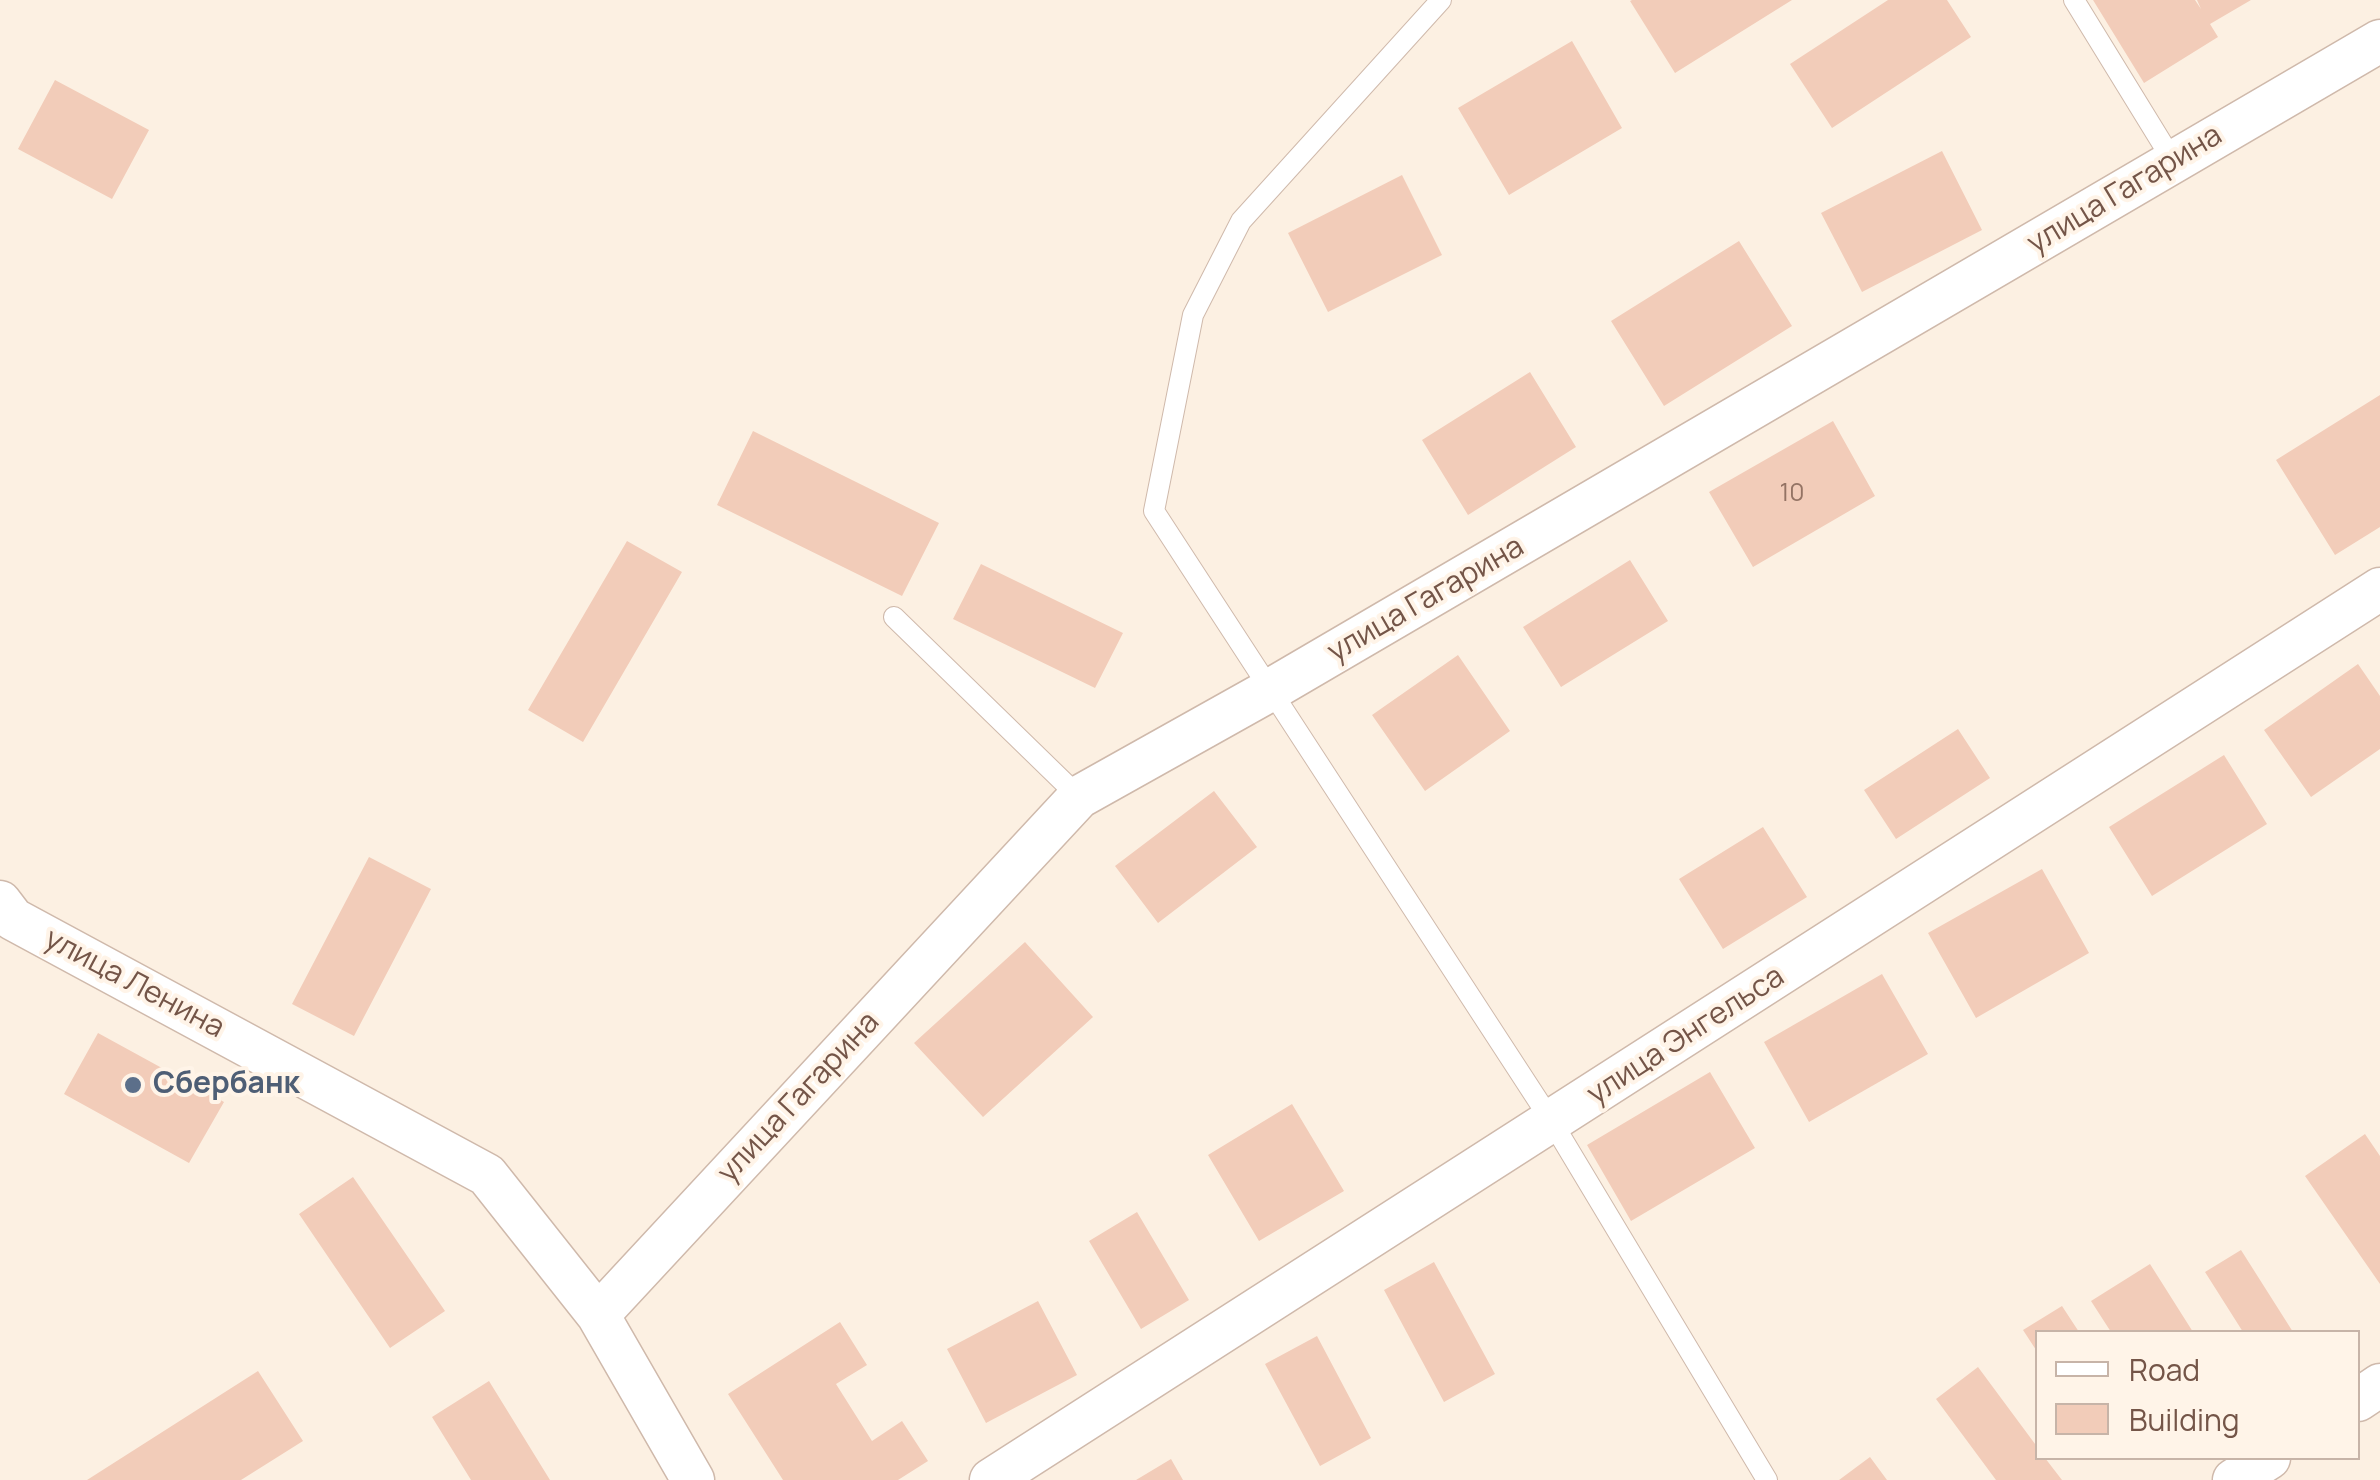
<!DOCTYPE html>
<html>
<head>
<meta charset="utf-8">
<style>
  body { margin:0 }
  #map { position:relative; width:2380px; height:1480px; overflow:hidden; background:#fcf0e2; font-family:Manrope,sans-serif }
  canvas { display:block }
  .legend { position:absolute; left:2035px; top:1330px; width:325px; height:130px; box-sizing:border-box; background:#fff4e8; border:2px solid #c7b4a8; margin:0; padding:12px 18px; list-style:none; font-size:30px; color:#745548 }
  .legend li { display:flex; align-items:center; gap:20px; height:50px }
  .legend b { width:50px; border:2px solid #c7b4a8 }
</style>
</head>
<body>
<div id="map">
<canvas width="2380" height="1480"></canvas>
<ul class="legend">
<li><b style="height:12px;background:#fff"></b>Road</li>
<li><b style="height:28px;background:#f2ccb9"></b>Building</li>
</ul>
</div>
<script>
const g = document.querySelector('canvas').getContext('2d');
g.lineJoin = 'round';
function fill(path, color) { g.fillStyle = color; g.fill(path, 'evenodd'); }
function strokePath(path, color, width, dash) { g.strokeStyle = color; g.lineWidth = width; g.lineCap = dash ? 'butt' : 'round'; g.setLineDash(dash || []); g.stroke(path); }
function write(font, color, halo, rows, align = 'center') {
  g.font = font + ' Manrope,sans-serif'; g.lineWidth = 8; g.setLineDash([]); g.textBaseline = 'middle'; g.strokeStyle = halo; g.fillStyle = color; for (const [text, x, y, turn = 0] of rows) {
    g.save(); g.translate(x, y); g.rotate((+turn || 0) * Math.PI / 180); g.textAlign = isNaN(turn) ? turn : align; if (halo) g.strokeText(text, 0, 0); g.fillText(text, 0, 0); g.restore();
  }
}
fill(new Path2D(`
  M1632 0H1792L1675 73 1630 1Z
  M1888 0H1947L1971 37 1832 128 1790 64Z
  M2093 0H2195L2201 9 2197 0H2251L2210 24 2218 37 2144 83Z
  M1572 41 1622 128 1509 195 1458 108Z
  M55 80 149 130 112 199 18 149Z
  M1942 151 1982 230 1862 292 1821 213Z
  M1402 175 1442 255 1328 312 1288 233Z
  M1739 241 1792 326 1664 406 1611 321Z
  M1530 372 1576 447 1468 515 1422 440Z
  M2380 395V527L2335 555 2276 460Z
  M1833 421 1875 496 1753 567 1709 492Z
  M753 431 939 523 902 596 717 505Z
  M627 541 682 572 583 742 528 710Z
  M1630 560 1668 621 1561 687 1523 627Z
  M981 564 1123 633 1095 688 953 619Z
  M1458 655 1510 731 1425 791 1372 715Z
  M2358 664 2380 696V749L2311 797 2264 730Z
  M1958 729 1990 778 1896 839 1864 790Z
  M2224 755 2267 824 2152 896 2109 827Z
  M1214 791 1257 847 1158 923 1115 866Z
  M1763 827 1807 897 1723 949 1679 879Z
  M369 857 431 889 354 1036 292 1004Z
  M2042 869 2089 953 1976 1018 1928 933Z
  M1025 942 1093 1017 983 1117 914 1043Z
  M1882 974 1928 1054 1809 1122 1764 1042Z
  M98 1033 224 1102 189 1163 64 1094Z
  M1710 1072 1755 1148 1631 1221 1587 1145Z
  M1292 1104 1344 1191 1259 1241 1208 1155Z
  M2365 1134 2380 1156V1284L2305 1176Z
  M353 1177 445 1311 390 1348 299 1214Z
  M1137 1212 1189 1300 1141 1329 1089 1241Z
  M2241 1250 2293 1332H2243L2205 1272Z
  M1434 1262 1495 1374 1444 1402 1384 1290Z
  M2150 1264 2193 1332H2111L2091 1301Z
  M1038 1301 1077 1375 986 1423 947 1349Z
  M2062 1306 2079 1332H2038V1353L2023 1330Z
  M840 1322 867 1365 836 1384 872 1441 902 1421 928 1461 898 1480H783L728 1394Z
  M1317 1336 1371 1438 1320 1466 1265 1364Z
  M1978 1367 2038 1448V1458H2045L2062 1480H1996L1936 1399Z
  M258 1371 303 1441 241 1480H87Z
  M489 1381 550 1480H471L432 1417Z
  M1870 1457 1887 1480H1839Z
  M1171 1459 1183 1480H1136Z`), '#f2ccb9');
const lane = new Path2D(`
  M1441 0 1241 221 1193 315 1154 511 1552 1122 1767 1480
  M2074 0 2173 161
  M894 617 1079 797`);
const street = new Path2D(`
  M0 902 13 919 487 1175 598 1315 693 1480
  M598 1315 1079 797 1272 689 2380 41
  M2358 1400 2380 1385
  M991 1480 2380 589
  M2234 1480 2269 1458`);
strokePath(lane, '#cfb9ab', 22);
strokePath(street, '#cfb9ab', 45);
strokePath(lane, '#fff', 20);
strokePath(street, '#fff', 42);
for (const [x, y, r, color] of [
  [133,1085,10,"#5c6f8a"]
]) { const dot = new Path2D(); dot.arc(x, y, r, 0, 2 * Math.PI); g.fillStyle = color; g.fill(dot); strokePath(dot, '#fff4e8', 4); }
write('25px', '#947364', null, [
  ["10",1792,494]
]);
write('30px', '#745548', '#fff4e8', [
  ["улица Гагарина",2125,190,-31],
  ["улица Гагарина",1426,600,-30],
  ["улица Ленина",134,984,28],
  ["улица Энгельса",1686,1036,-33],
  ["улица Гагарина",799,1098,-47]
]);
write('bold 30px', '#4e5e75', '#fff4e8', [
  ["Сбербанк",153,1085]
], 'left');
</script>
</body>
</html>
